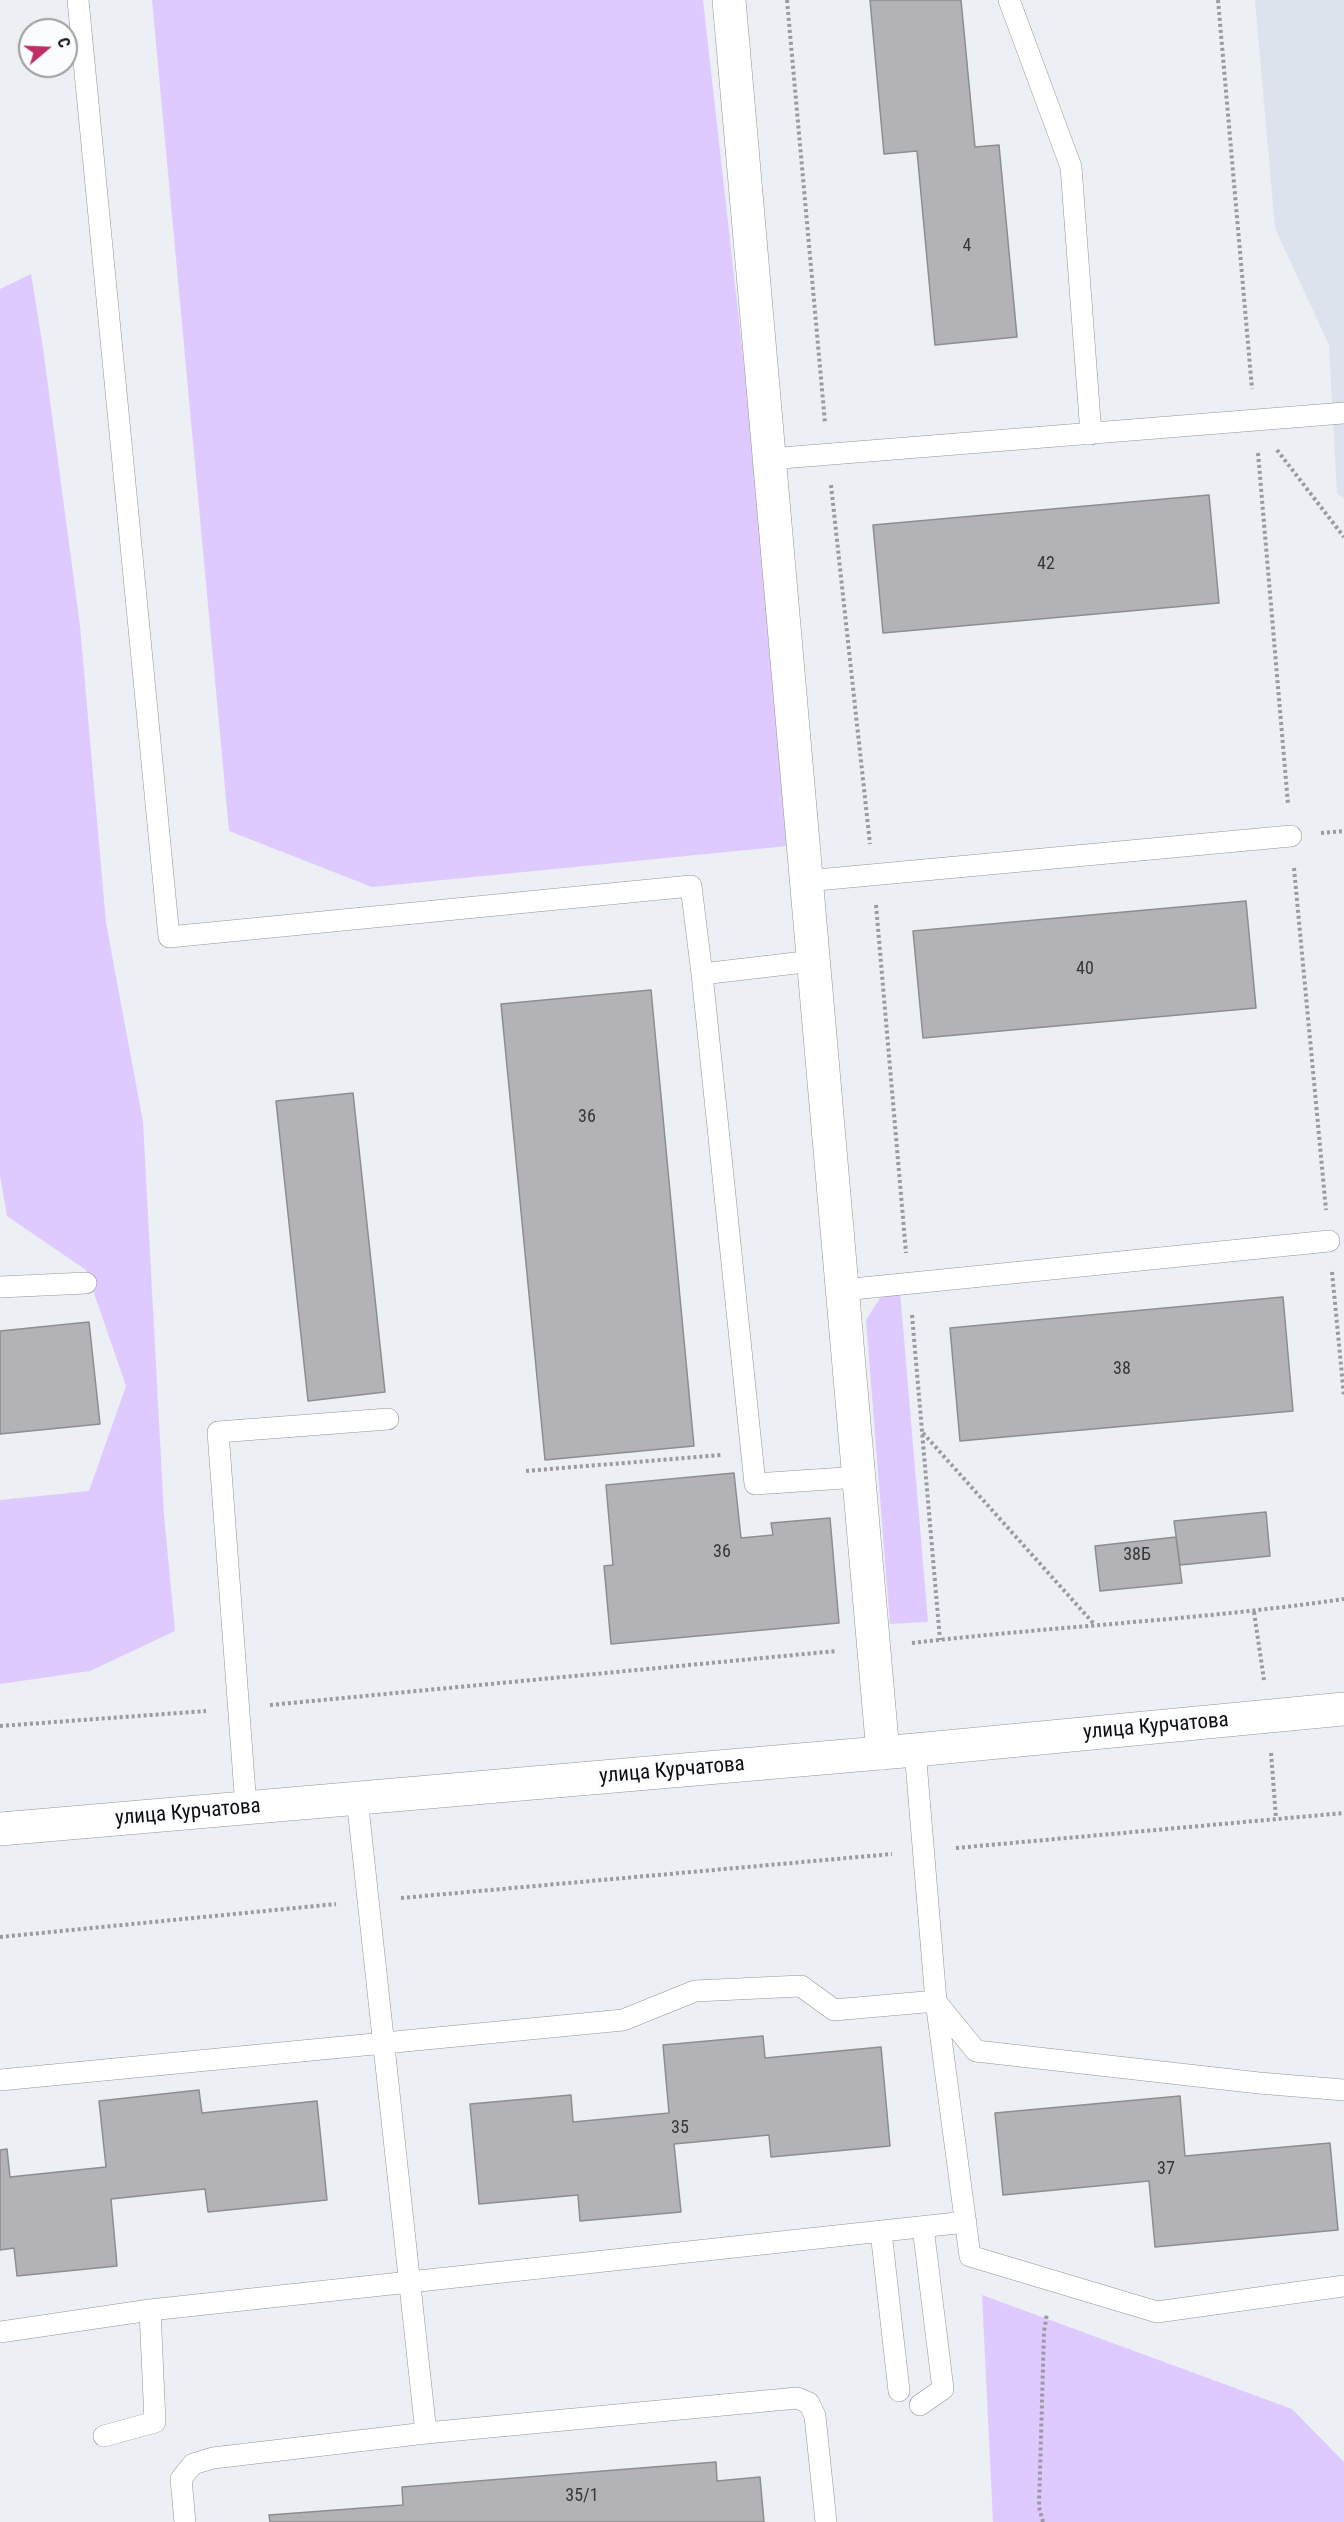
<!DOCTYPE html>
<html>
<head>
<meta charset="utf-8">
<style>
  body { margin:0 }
  #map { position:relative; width:1344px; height:2522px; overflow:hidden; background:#eceff3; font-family:"Roboto Condensed",sans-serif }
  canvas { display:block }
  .north { position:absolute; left:18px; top:18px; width:60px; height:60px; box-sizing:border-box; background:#fafcfe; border:2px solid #9b9c9e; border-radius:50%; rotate:71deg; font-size:16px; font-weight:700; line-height:24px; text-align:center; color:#0d0d0f }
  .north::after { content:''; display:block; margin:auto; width:21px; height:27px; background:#bd3061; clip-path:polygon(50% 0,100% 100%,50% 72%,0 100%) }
</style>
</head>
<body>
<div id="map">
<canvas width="1344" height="2522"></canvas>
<div class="north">С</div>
</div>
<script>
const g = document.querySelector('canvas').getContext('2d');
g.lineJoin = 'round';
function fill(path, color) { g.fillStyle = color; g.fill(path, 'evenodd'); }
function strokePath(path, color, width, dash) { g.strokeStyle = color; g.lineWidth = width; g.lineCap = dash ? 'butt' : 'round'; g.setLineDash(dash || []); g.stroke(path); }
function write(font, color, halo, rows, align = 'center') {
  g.font = font + ' "Roboto Condensed",sans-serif'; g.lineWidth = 6; g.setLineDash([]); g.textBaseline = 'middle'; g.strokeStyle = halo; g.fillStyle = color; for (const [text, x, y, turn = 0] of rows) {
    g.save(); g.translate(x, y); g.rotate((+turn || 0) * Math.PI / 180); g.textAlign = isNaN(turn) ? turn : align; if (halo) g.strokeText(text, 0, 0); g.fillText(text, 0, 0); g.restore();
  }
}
fill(new Path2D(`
  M1255 0H1344V498L1337 494 1329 345 1275 228Z`), '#dde3ed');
fill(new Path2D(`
  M152 0H703L798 845 372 887 229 831Z
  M31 274 43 348 80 626 106 923 143 1122 164 1515 175 1631 90 1671 0 1684V1500L89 1491 126 1386 86 1270 7 1216 0 1176V289Z
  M900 1291 928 1622 890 1624 866 1320 880 1298Z
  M982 2295 1292 2409 1344 2462V2522H993Z`), '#dfcaff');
const building = new Path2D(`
  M870 0H961L975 147 999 145 1017 337 935 345 917 151 884 154Z
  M1209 495 1219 603 883 633 873 525Z
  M1246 901 1256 1008 923 1038 913 931Z
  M651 990 694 1446 545 1460 501 1004Z
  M353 1093 385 1392 308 1401 276 1101Z
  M1283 1297 1293 1411 960 1441 950 1328Z
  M89 1322 100 1424 0 1434V1331Z
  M734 1473 741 1538 773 1535 771 1523 830 1518 839 1623 611 1644 604 1566 613 1565 606 1485Z
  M1266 1512 1270 1556 1180 1565 1174 1521Z
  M1176 1537 1182 1583 1100 1591 1095 1546Z
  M763 2036 765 2058 881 2047 890 2146 771 2157 769 2135 674 2144 681 2212 580 2221 578 2195 479 2204 470 2104 571 2095 573 2122 669 2113 663 2045Z
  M199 2090 202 2113 317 2101 327 2200 208 2212 205 2189 111 2199 117 2266 17 2276 14 2248 0 2250V2150L7 2149 10 2177 106 2167 99 2101Z
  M1180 2096 1185 2156 1330 2143 1338 2230 1155 2247 1149 2181 1003 2195 995 2113Z
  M716 2462 717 2481 760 2477 764 2522H270L269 2515 403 2505 402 2487Z`);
fill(building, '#b3b3b7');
strokePath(building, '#8d8d91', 1.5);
const lane = new Path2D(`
  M78 0 169 937 691 886 702 974 813 961
  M1009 0 1071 167 1091 434
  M769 459 1344 413
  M806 881 1291 836
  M702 974 755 1484 859 1477
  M0 1287 86 1283
  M843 1290 1329 1241
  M915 1750 936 2001 970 2256 1157 2312 1344 2286
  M357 1798 426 2433
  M246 1807 218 1432 388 1419
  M936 2002 976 2051 1259 2083 1344 2090
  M0 2080 623 2020 695 1991 801 1986 834 2010 936 2001
  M881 2232 899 2391
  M0 2332 150 2310 966 2222
  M920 2405 943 2389 923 2227
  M104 2436 155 2422 150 2310
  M185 2522 181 2479 193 2464 213 2458 426 2433 797 2398 809 2403 815 2416 826 2522`);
const street = new Path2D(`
  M729 0 883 1753`);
const primary = new Path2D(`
  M0 1829 915 1750 1344 1709`);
strokePath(lane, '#929498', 22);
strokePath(street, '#929498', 34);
strokePath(primary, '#929498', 34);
strokePath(new Path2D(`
  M787 0 825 423
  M1218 0 1252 389
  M1277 450 1344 537
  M1258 453 1288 804
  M831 485 870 844
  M1321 833 1344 831
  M1294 868 1326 1210
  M876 905 906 1253
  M1332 1272 1344 1396
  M912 1315 940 1640
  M923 1433 1094 1624
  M526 1471 721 1455
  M1254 1612 1264 1680
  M912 1643C1056 1626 1201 1620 1344 1599
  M270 1705 836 1651
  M0 1726 206 1711
  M1271 1753 1276 1818
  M956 1848 1344 1813
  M401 1898 892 1854
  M0 1937 336 1904
  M1043 2522 1039 2507 1044 2332 1047 2313`), '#9a9b9f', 4, [3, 3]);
strokePath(lane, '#fff', 21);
strokePath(street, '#fff', 33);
strokePath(primary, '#fff', 33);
write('18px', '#363639', null, [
  ["4",967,246],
  ["42",1046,564],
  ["40",1085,969],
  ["36",587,1117],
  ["38",1122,1369],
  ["36",722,1552],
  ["38Б",1137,1555],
  ["35",680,2128],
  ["37",1166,2169],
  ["35/1",582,2496]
]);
write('21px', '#0d0d0f', '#fafcfe', [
  ["улица Курчатова",1156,1727,-5],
  ["улица Курчатова",672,1771,-5],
  ["улица Курчатова",188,1813,-5]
]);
</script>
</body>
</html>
